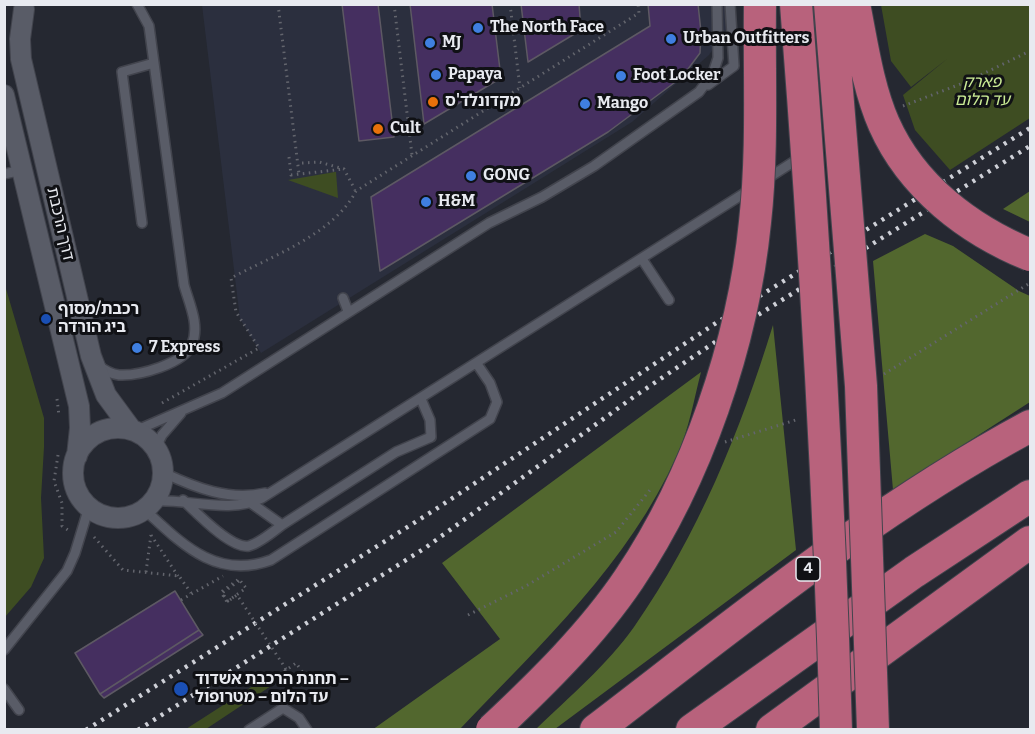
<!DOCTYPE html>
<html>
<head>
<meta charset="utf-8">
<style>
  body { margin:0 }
  #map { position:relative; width:1035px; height:734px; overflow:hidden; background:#252831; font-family:Bitter,serif }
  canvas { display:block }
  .frame { position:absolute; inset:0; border:6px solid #e8eaf0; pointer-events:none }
</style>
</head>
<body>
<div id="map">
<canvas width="1035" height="734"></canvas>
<div class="frame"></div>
</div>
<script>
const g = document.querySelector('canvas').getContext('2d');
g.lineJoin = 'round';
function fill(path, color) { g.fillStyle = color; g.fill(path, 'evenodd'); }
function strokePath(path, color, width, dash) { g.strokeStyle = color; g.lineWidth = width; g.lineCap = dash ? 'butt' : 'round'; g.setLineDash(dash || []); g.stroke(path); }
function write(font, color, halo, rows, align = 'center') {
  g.font = font + ' Bitter,"Noto Sans Hebrew",serif'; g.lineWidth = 6; g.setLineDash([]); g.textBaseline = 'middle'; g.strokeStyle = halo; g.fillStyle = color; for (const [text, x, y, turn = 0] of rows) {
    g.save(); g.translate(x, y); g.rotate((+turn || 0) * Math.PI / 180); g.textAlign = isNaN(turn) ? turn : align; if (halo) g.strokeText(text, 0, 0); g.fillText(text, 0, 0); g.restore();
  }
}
fill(new Path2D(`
  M725 4 727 28 709 55 632 122 261 353 240 319 202 5Z`), '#2b2f3e');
fill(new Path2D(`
  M881 5H1030V118L950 170 915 130 903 95 947 59 911 87 891 61Z
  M336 172 338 198 288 180 335 172Z
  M4 282 44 418V447L41 498 44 558 31 587 5 617Z
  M270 675 274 684 206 729H186Z`), '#3e4d22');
fill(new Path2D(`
  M1030 191V222L1003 209Z
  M925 234 953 246 1019 291 1030 296V402L893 490 873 261Z
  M773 325 796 550 555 729H536C569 697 607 665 634 627 698 535 740 432 773 325Z
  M701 372C694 399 689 430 677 455 629 563 540 645 460 729L372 730 500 639 442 563Z`), '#52672e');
const building = new Path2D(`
  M342 4H378L394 137 359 141Z
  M410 4H492L501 78 424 124Z
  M521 4H579L581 30 528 62Z
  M648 4H698L701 32 700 53 682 77 608 132 380 271 371 197 650 26Z
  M175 591 199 630 100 694 75 653Z
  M199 630 203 635 104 698 100 694Z`);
fill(building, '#452f60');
strokePath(building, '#5d5963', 1.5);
const service = new Path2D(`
  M708 85 734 66 730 4
  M4 174 22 170
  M765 180 801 157
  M142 223 122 72 154 63
  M642 259 669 300
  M343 298 348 311
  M98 365C104 370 111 374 119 375 139 376 184 364 192 344 200 325 189 303 184 285L149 26 137 4
  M135 431 222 393 489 223 542 197 594 166 699 92 713 73 718 58 717 4
  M156 447 162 435 181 413
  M164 473C196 488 229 501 265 493
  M183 500C197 513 231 549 249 546 260 543 273 532 282 525
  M154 501C188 499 231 514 262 498L751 189
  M251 503 282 525 396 452 431 437 430 420 421 399
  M145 510C182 544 216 580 271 560L490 419 497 402 490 383 477 364
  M4 650 67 571 75 553 89 507
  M4 689 19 710
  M249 730 283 708 299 718 307 730`);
const minor = new Path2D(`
  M24 9 20 39 21 59 91 356 106 395 131 429
  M4 95 79 406 80 428 77 456
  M73 473a45 45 0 1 1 90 0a45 45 0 1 1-90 0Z`);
const trunk = new Path2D(`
  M596 730C736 623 875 509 1030 426
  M692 730 914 572 1030 496
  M772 730 1030 542`);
strokePath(service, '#42444d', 12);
strokePath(minor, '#42444d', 22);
strokePath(trunk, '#42444d', 34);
strokePath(new Path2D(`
  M278 4 299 174
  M394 4 412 155
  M510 4 520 88
  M903 106 966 82 1030 51
  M289 157 291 175 344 169
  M302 163 319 162 344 169 355 190
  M884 374 1030 283
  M57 399 59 416
  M162 403 259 348 236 312 231 278C272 256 334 234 356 191L639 13 638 4
  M725 442 799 419
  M58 455 54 481 62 503V526L68 530
  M151 535 178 576
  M94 537 123 570 179 576 191 593
  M146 572 151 535
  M181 600 223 576
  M468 615 526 586 616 532 650 490
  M286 669 277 676 284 686 303 673 296 663 278 676 284 684 301 672`), '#63656d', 3, [1.5, 4.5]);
strokePath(service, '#595c67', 9);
strokePath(minor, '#595c67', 20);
strokePath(trunk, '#b8627c', 32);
strokePath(new Path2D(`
  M86 730 436 509 716 323 1030 128
  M138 730 425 548 635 396 724 336 1030 146`), '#ced0d7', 4.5, [3, 6]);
const trunkBridge = new Path2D(`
  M796 4C815 246 829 487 836 730
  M830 4 861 386 873 730
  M854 4C862 44 868 88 884 124 912 187 969 230 1030 255
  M492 730C541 684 592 634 629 579 697 478 743 343 755 222 763 150 759 77 760 4`);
strokePath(trunkBridge, '#42444d', 34, []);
strokePath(new Path2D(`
  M239 581 222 593 228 601 246 588 239 579 221 592 227 602 237 595 286 669`), '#63656d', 3, [1.5, 4.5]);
strokePath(trunkBridge, '#b8627c', 32);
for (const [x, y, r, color] of [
  [478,28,6,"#3f7fe0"],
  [671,39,6,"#3f7fe0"],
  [430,43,6,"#3f7fe0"],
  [436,75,6,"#3f7fe0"],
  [621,76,6,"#3f7fe0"],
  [433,102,6,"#e8710a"],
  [585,104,6,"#3f7fe0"],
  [378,129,6,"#e8710a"],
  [471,176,6,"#3f7fe0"],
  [426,202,6,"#3f7fe0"],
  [46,319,6,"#1a4fb4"],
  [137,348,6,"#3f7fe0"],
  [181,689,8,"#1a4fb4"]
]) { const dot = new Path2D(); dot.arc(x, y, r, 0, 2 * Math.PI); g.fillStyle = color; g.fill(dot); strokePath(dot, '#101115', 2); }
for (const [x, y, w] of [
  [808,569,24]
]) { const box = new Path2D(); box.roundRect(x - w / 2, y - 12, w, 24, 4.5); g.fillStyle = '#101115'; g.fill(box); strokePath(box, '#e8eaf0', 1.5); }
write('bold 15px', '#e8eaf0', null, [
  ["4",808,569]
]);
write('bold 16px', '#e8eaf0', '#101115', [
  ["The North Face",490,28],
  ["Urban Outfitters",683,39],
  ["MJ",442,43],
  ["Papaya",448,75],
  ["Foot Locker",633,76],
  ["מקדונלד'ס",445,102],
  ["Mango",597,104],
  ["Cult",390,129],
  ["GONG",483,176],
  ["H&M",438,202],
  ["רכבת/מסוף",58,310],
  ["ביג הורדה",58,328],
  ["7 Express",149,348],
  ["תחנת הרכבת אשדוד –",195,680],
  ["עד הלום – מטרופול",195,698]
], 'left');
write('italic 16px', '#caeb95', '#101115', [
  ["פארק",982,83],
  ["עד הלום",982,101]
]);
write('16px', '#e8eaf0', '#101115', [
  ["דרך הרכבת",60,224,77]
]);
</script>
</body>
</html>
